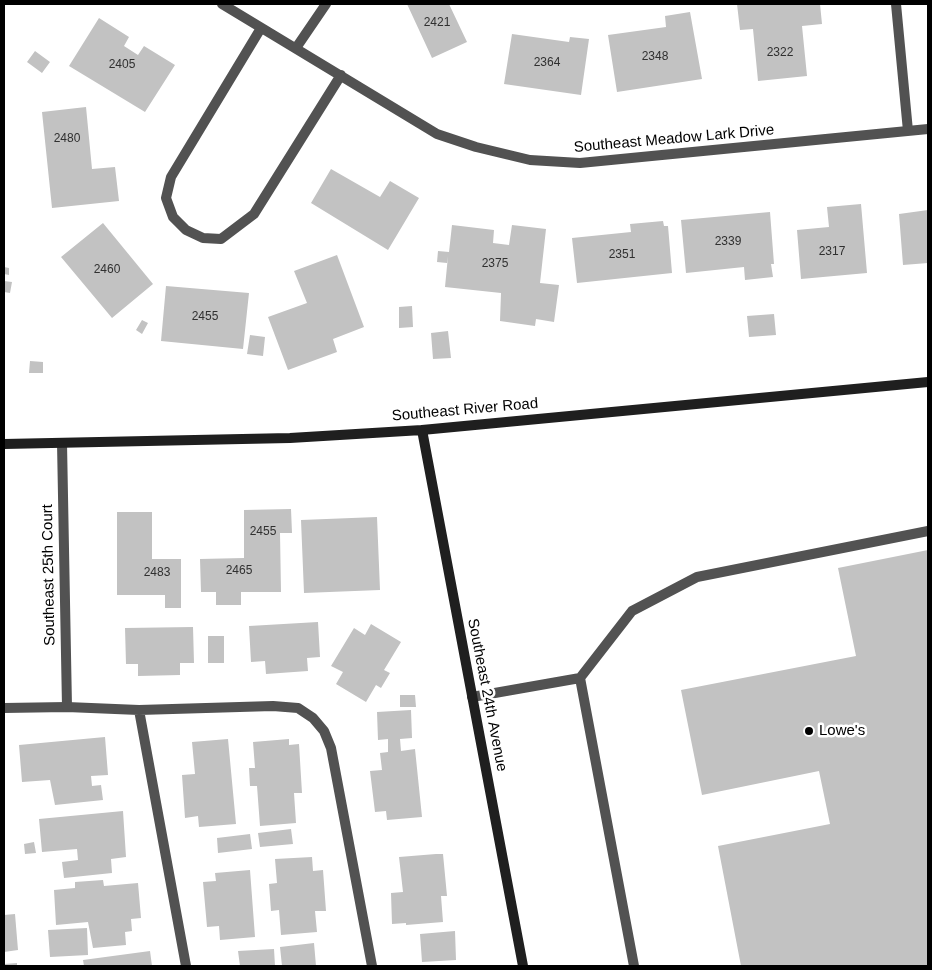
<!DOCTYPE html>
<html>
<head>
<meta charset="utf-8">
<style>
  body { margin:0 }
  #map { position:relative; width:932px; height:970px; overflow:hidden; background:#fff; font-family:Helvetica,sans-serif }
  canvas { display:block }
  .frame { position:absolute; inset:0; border:5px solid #000; pointer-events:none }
</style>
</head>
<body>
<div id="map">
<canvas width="932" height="970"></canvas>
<div class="frame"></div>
</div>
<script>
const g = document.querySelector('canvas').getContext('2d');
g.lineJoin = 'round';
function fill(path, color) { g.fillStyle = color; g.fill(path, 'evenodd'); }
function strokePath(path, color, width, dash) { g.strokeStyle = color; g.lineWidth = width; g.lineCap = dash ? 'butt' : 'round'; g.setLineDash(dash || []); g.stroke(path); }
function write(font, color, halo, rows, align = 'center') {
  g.font = font + ' Helvetica,sans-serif'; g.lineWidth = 5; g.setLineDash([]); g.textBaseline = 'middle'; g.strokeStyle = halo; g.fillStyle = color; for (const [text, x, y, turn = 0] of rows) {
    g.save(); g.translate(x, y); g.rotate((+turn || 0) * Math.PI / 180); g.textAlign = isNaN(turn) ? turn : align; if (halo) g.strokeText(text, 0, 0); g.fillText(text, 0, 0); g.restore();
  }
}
fill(new Path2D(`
  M407 4H449L467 42 432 58Z
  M737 4H820L822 24 802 26 807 76 758 81 753 29 740 30Z
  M690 12 702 79 617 92 608 35 666 27 665 16Z
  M99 18 129 37 124 46 138 55 144 46 175 65 145 112 69 66Z
  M512 34 569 42 570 37 589 39 581 95 504 84Z
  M35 51 50 62 42 73 27 62Z
  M86 107 92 169 115 167 119 201 52 208 42 112Z
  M331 169 380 197 390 181 419 198 388 250 311 203Z
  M861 204 867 273 801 279 797 230 829 227 827 207Z
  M928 210V263L903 265 899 214Z
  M770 212 774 264H771L773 277 745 280 744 267 686 273 681 220Z
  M663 221 664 226H668L672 273 577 283 572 238 631 232 630 224Z
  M103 223 153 284 112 318 61 257Z
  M452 225 494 230 493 243 509 245 512 225 546 229 540 283 559 285 554 322 536 319 535 326 500 321 501 293 445 287 448 256 447 263 437 262 438 251 449 252Z
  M337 255 364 327 333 339 337 352 288 370 268 317 307 303 294 271Z
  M4 267 9 268V275L4 274Z
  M4 281 12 282 10 293 4 292Z
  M166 286 249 293 243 349 161 341Z
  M412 306 413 327 399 328V307Z
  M774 314 776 335 749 337 747 316Z
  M142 320 148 323 142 334 136 330Z
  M448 331 451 358 433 359 431 333Z
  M250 335 265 337 263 356 247 354Z
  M30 361 43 362V373H29Z
  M291 509 292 533H280L281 592H241V605H216V592H201L200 559 244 558V510Z
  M117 512H152V559H181V608H165V595H117Z
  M377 517 380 590 304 593 301 520Z
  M928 550V966H741L718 846 830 824 819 771 702 795 681 690 856 656 838 568Z
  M318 622 320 657 307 658 308 671 266 674 265 661 251 662 249 626Z
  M371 624 401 642 384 670 390 673 381 688 376 685 366 702 336 684 343 672 331 666 354 628 365 635Z
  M193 627 194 663H180V675L138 676V664H126L125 628Z
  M208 636H224V663H208Z
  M400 695H415L416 707H400Z
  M411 710 412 738 400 739 401 751 415 749 422 817 387 820 386 811 375 812 370 771 382 770 380 753 388 752V739L378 740 377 712Z
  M105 737 108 775 91 776 92 786 101 785 103 800 55 805 50 780 22 782 19 745Z
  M228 739 236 824 199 827 198 816 185 818 182 775 195 774 192 742Z
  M289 739V745L299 744 302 793H294L296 823 260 826 257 786H250L249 768H255L253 742Z
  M123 811 126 857 111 859 112 873 64 878 62 862 78 860 77 849 42 852 39 819Z
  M291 829 293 844 260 847 258 833Z
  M250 834 252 849 218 853 217 838Z
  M34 842 36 853 25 854 24 844Z
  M436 854H443L447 896H441L443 922 406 925V923L392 924 391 893 403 892 399 857Z
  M312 857 313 871 323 870 326 911H315L317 932 281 935 279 910 271 911 269 884 277 883 275 859Z
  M250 870 255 937 220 940 219 926 207 927 203 882 216 881 215 873Z
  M103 880 104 886 138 883 141 918 131 919 132 931 125 932 126 945 93 948 88 922 56 925 54 890 75 888V882Z
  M15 914 18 950 4 952V915Z
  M87 928 88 955 50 957 48 930Z
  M455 931 456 960 422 962 420 934Z
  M314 943 316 966H282L280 947Z
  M274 949 275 966H240L238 951Z
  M150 951 152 966H84L83 960Z
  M17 963V966H4V964Z`), '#c2c2c2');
strokePath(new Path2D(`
  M580 678 634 966
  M472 697 580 678 632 611 697 577 928 531
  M4 708 67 707 139 710 273 706 298 708 313 718 324 731 331 748 372 966
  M139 710 186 966`), '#525252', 10);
strokePath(new Path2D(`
  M222 4 437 134 476 147 530 160 580 163 928 129
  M896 4 908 131
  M261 28 171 177 166 198 173 217 186 230 203 238 221 239 254 214 341 75
  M296 48 326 4
  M62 443 67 707`), '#525252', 10);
strokePath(new Path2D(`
  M422 430 523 966
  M4 444 290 438 422 430 928 382`), '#1f1f1f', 10);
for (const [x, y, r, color] of [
  [809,731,5,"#000"]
]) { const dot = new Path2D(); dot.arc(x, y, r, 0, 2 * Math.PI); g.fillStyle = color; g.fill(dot); strokePath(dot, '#fff', 2); }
write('12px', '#303030', null, [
  ["2421",437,23],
  ["2322",780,53],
  ["2348",655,57],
  ["2364",547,63],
  ["2405",122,65],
  ["2480",67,139],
  ["2339",728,242],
  ["2317",832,252],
  ["2351",622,255],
  ["2375",495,264],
  ["2460",107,270],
  ["2455",205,317],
  ["2455",263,532],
  ["2465",239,571],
  ["2483",157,573]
]);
write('15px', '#000', '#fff', [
  ["Southeast Meadow Lark Drive",674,139,-5],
  ["Southeast River Road",465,410,-5],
  ["Southeast 25th Court",49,575,-91],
  ["Southeast 24th Avenue",487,695,79]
]);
write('15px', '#000', '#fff', [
  ["Lowe's",819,731]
], 'left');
</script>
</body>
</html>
